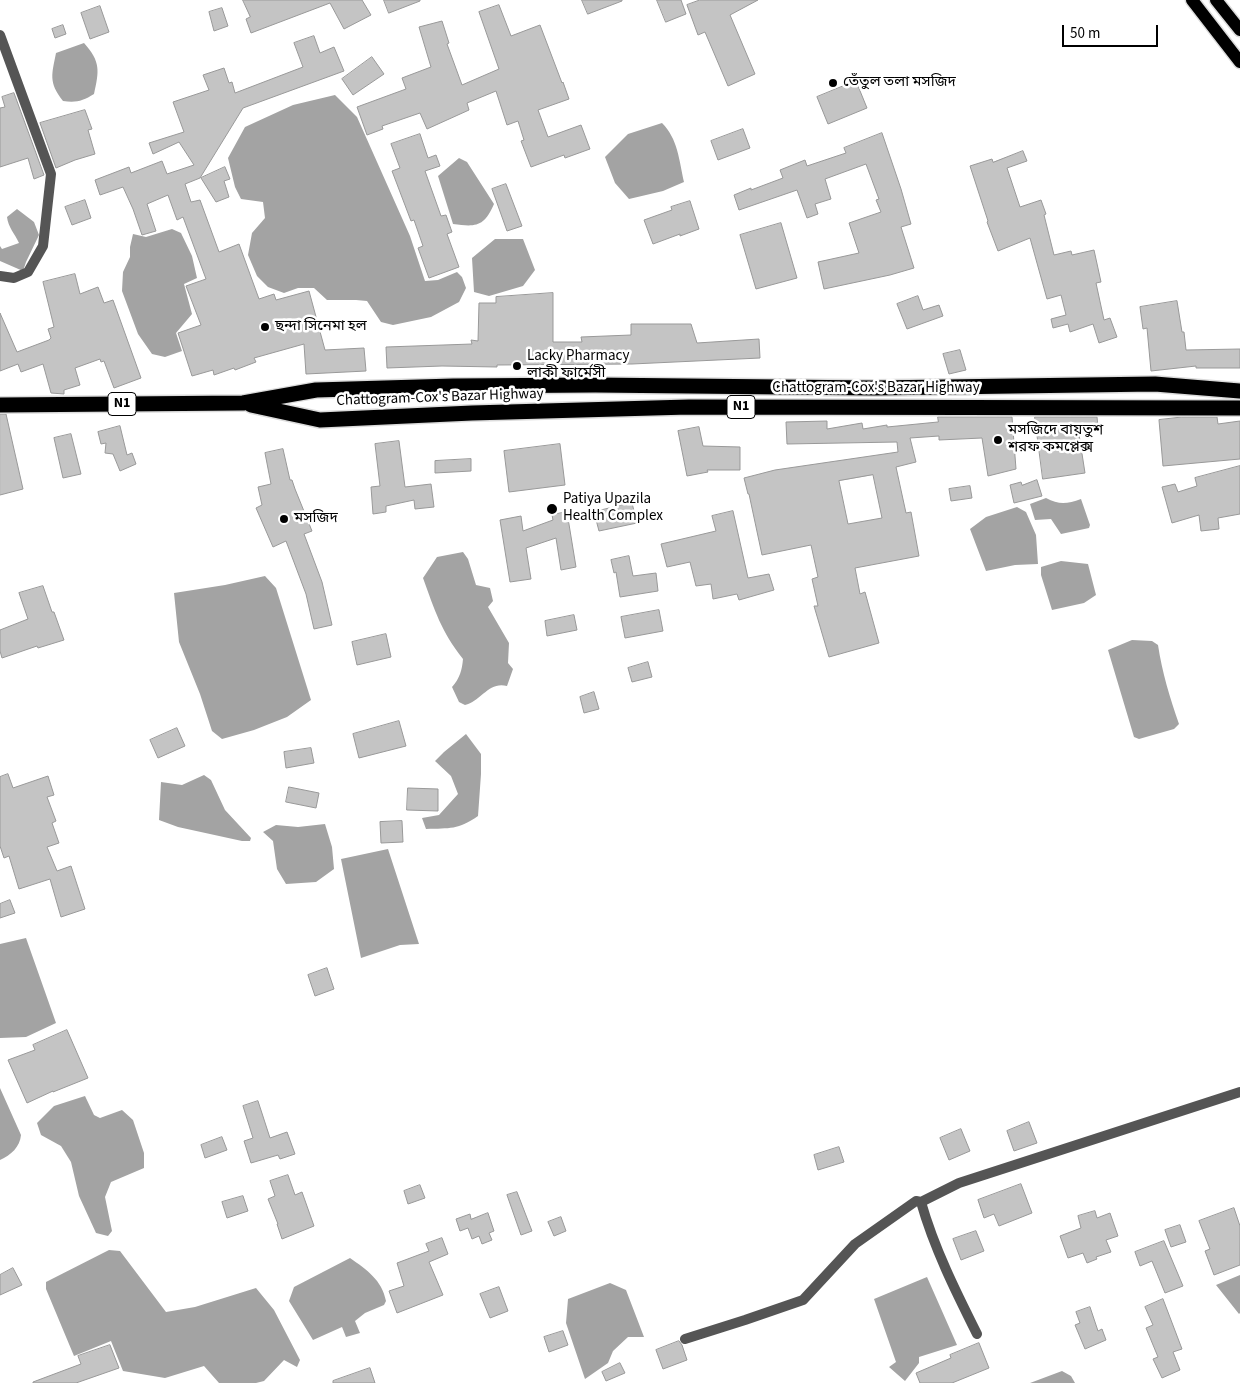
<!DOCTYPE html>
<html>
<head>
<meta charset="utf-8">
<style>
  body { margin:0 }
  #map { position:relative; width:1240px; height:1383px; overflow:hidden; background:#fff; font-family:"Source Sans 3",sans-serif }
  canvas { display:block }
  .scale { position:absolute; left:1062px; top:25px; width:96px; height:22px; box-sizing:border-box; border:2px solid #000; border-top:0; padding-left:6px; font-size:15px; line-height:18px; white-space:nowrap; color:#000; -webkit-text-stroke:4px #fff; paint-order:stroke }
</style>
</head>
<body>
<div id="map">
<canvas width="1240" height="1383"></canvas>
<div class="scale">50 m</div>
</div>
<script>
const g = document.querySelector('canvas').getContext('2d');
g.lineJoin = 'round';
function fill(path, color) { g.fillStyle = color; g.fill(path, 'evenodd'); }
function strokePath(path, color, width, dash) { g.strokeStyle = color; g.lineWidth = width; g.lineCap = dash ? 'butt' : 'round'; g.setLineDash(dash || []); g.stroke(path); }
function write(font, color, halo, rows, align = 'center') {
  g.font = font + ' "Source Sans 3","Noto Sans Bengali",sans-serif'; g.lineWidth = 5; g.setLineDash([]); g.textBaseline = 'middle'; g.strokeStyle = halo; g.fillStyle = color; for (const [text, x, y, turn = 0] of rows) {
    g.save(); g.translate(x, y); g.rotate((+turn || 0) * Math.PI / 180); g.textAlign = isNaN(turn) ? turn : align; if (halo) g.strokeText(text, 0, 0); g.fillText(text, 0, 0); g.restore();
  }
}
fill(new Path2D(`
  M84 43C101 62 99 71 94 94 83 101 76 103 63 101 48 82 52 74 56 53Z
  M335 95 357 117 410 236 425 281 438 280 457 272 462 277 466 288 459 302 431 317 393 325 381 322 367 301 356 300H327L314 288H298L284 293 268 287 257 276 248 255 252 233 265 218 263 202 241 199 235 187 228 158 245 127 293 105Z
  M662 123C678 139 679 160 684 182L663 191 629 199 615 183 605 157 628 134Z
  M459 158 467 162 494 204C484 227 476 227 453 224L438 176Z
  M17 209 34 222 39 235 26 262 23 271 0 261V246L2 249 19 243C15 234 8 227 7 217Z
  M172 229 181 233 192 256 197 278 184 284 192 314 176 333 182 351 165 357 152 354 138 334 122 291 123 272 130 257V247L133 234 146 237Z
  M495 239H523L535 270 523 286 489 296 474 292 472 258Z
  M1046 498C1059 505 1067 504 1081 499L1090 525 1089 528 1061 534 1051 519 1035 520 1030 504Z
  M1017 507 1026 512 1036 535 1038 564 1015 565 986 571 970 529 986 517Z
  M463 552 468 559 476 585 490 588 493 601 488 607 509 643 508 663 513 669 507 686C489 681 481 701 465 705L459 702 452 687C460 678 462 670 463 659 441 631 435 611 423 578L437 557Z
  M1061 561 1088 564 1096 595 1084 603 1052 610 1041 575V567Z
  M265 576 276 588 311 700 287 717 254 730 222 739 212 731 200 694 179 642 174 593 225 585Z
  M1132 640 1152 641 1158 645C1162 672 1170 698 1179 724L1174 729 1139 739 1134 737 1108 650Z
  M466 734 481 754V774L478 816C458 830 450 828 426 829L422 818 439 815 458 794 451 776 435 761 444 752Z
  M204 775 211 780 225 810 251 838 250 841H242L178 827 159 820 161 782 182 785Z
  M325 824 332 847 334 869 316 882 286 884 277 869 273 841 263 832 276 825 298 827Z
  M388 849 419 944 400 945 361 958 341 859Z
  M26 938 56 1023 26 1037 0 1038V944Z
  M0 1088 21 1135C20 1147 11 1155 0 1160Z
  M85 1096 94 1115 100 1118 122 1110 133 1120 144 1153V1168L111 1182 105 1197 112 1231 108 1236 96 1233 79 1196 71 1162 61 1146 41 1135 37 1123 54 1106Z
  M109 1250 120 1251 166 1312 195 1307 256 1288 274 1310 300 1360 297 1367 284 1360 264 1381 256 1383H219L204 1366 165 1378 123 1371 111 1341 74 1356 46 1289V1282Z
  M350 1258C367 1270 382 1280 386 1301L384 1305 365 1313 355 1321 360 1333 346 1337 342 1327 313 1340 289 1301 294 1287Z
  M1240 1275V1313L1239 1314 1216 1285Z
  M927 1277 957 1345 919 1357V1363L905 1381 889 1367 896 1362 874 1299Z
  M610 1283 626 1290 644 1337H628L613 1351 608 1363 585 1379 566 1323 568 1299Z
  M1062 1371 1071 1376 1075 1383H1030Z`), '#a3a3a3');
const building = new Path2D(`
  M243 0H362L371 15 344 29 330 3 251 33 246 19 250 17Z
  M384 0H420V1L389 13Z
  M582 0H622V1L588 14Z
  M657 0H681L686 14 666 22Z
  M700 0H758L730 15 755 74 728 86 705 32 698 35 687 5Z
  M499 5 511 36 540 25 562 83 563 82 569 99 538 110 548 137 581 125 590 149 565 158 564 155 531 167 521 141 524 140 518 121 507 125 496 91 467 103 469 110 427 129 420 113 382 126 383 129 367 135 357 107 406 89 402 78 431 67 419 27 442 21 449 43 447 44 462 85 499 69 479 12Z
  M100 6 109 32 90 39 81 13Z
  M222 8 228 26 214 31 209 12Z
  M63 25 66 34 55 38 52 29Z
  M314 36 320 53 334 47 344 71 243 108 200 178 185 184 191 202 200 200 219 252 239 244 259 299 274 294 276 300 309 291 325 350 364 348 366 371 306 374 304 344 254 358 256 362 235 370 234 368 214 375 213 370 192 376 178 333 201 325 186 286 206 279 183 217 177 220 168 195 147 204 156 231 142 235 133 209 123 187 100 195 95 180 129 167 131 173 162 161 167 174 194 165 179 142 153 154 149 143 184 132 173 102 209 90 203 75 224 68 229 83 232 82 235 93 303 67 294 43Z
  M372 57 384 74 353 95 342 79Z
  M856 81 867 108 828 124 817 97Z
  M14 93 44 175 34 179 28 158 0 167V108L5 107 2 97Z
  M85 110 92 129 88 130 95 154 75 160 56 168 40 123Z
  M743 129 750 148 718 160 711 141Z
  M882 133 901 189 911 224 901 227 914 268 890 275 824 289 818 262 859 253 849 223 881 212 876 200 879 199 866 164 825 179 831 199 815 204 818 214 807 218 797 190 739 210 734 195 751 188V190L783 178 780 170 805 160 807 166 846 153 844 148Z
  M420 134 428 158 436 155 440 166 425 171 441 216 446 215 452 232 447 234 459 267 429 278 418 248 423 246 414 220 411 221 392 171 400 168 391 144Z
  M1023 151 1027 161 1007 168 1020 207 1041 200 1046 214 1044 215 1054 255 1071 251 1072 255 1094 250 1101 282 1096 283 1104 320 1110 318 1117 337 1099 343 1093 324 1070 332 1068 324 1053 328 1051 319 1066 315 1061 295 1047 299 1030 238 998 251 987 222 988 221 970 166 992 159 993 162Z
  M225 167 230 179 224 181 229 197 216 202 201 178Z
  M506 184 522 226 507 231 492 189Z
  M85 200 91 218 72 225 65 207Z
  M690 201 699 229 680 236V234L653 244 644 220 672 210 671 207Z
  M781 223 797 278 756 289 740 235Z
  M75 274 80 294 98 287 104 303 113 300 141 378 114 388 104 361 101 362 100 359 75 368 80 385 64 390V394L51 393 43 364 21 372 18 364 0 371V313L17 352 49 340 51 338 48 329 54 327 43 282Z
  M553 293V342H582L581 337 631 335V324H691L697 343 759 339 760 358 632 364 497 365V367L442 366 387 368 386 347 472 344 471 340 478 341 479 303H496V297Z
  M918 296 923 310 939 305 943 316 907 329 897 304Z
  M1177 301 1182 332H1184L1186 350 1240 349V368H1196V366L1151 371 1147 328 1143 329 1140 307Z
  M960 350 966 370 949 374 943 354Z
  M0 414H6L23 489 0 495Z
  M938 417H1012L1016 469 988 476 982 438 939 440V436L910 438 916 462 896 467 906 513 911 512 919 556 855 568 860 594 865 592 879 643 829 657 814 606H818L812 579 818 577 811 545 762 555 749 494H748L744 478 775 470 898 452 897 442 787 444 786 422 827 421V429L862 423 863 429 887 425V427L938 422ZM873 475 882 518 848 524 839 481Z
  M1035 417H1097L1098 427 1078 428 1085 473 1043 479Z
  M1182 417H1217L1218 424 1240 421V459L1163 466 1159 420Z
  M120 426 127 455 132 453 136 464 120 471 113 454 105 453 106 443 101 444 98 432Z
  M699 427 703 446 740 447V470H707L708 472 687 476 678 431Z
  M71 434 81 474 63 478 54 438Z
  M399 441 405 487 431 484 434 507 415 509 414 500 386 506V512L373 514 371 487 380 486 375 444Z
  M560 444 565 485 509 492 504 451Z
  M283 449 290 480H292L295 489 312 531 304 534 322 582 332 625 314 629 306 594 286 541 273 547 256 508 262 505 258 487 271 484 265 453Z
  M471 459V471L435 473V461Z
  M1240 466V514L1218 518 1219 529 1201 531 1199 515 1172 523 1162 487 1175 484 1178 492 1197 486 1195 478Z
  M1037 480 1042 496 1014 503 1010 485 1021 482 1022 485Z
  M970 486 972 498 951 501 949 489Z
  M632 503 637 523 599 531 594 512Z
  M733 511 748 578 769 574 774 590 739 600 737 594 713 599 711 584 696 586 690 562 667 567 661 544 716 531 712 516Z
  M567 512 576 567 561 570 556 538 526 548 531 579 510 582 500 520 521 516 523 531 553 520 552 515Z
  M629 556 633 576 656 573 658 591 620 597 616 572 614 573 611 560Z
  M43 586 52 612H54L64 640 38 648 37 646 2 658 0 651V630L28 619 19 593Z
  M659 610 663 631 625 638 621 617Z
  M574 615 577 630 547 636 545 621Z
  M386 634 391 657 357 665 352 642Z
  M648 662 652 677 632 682 628 668Z
  M594 692 599 709 584 713 580 697Z
  M399 721 406 746 359 758 353 734Z
  M177 728 185 746 158 758 150 740Z
  M311 748 314 763 286 768 284 752Z
  M8 774 13 788 48 776 54 795 47 797 56 821 52 823 59 843 47 847 57 871 71 866 85 909 61 917 50 879 19 889 9 856 4 858 0 846V777Z
  M289 787 319 793 316 808 286 802Z
  M408 788 438 789V811L407 810Z
  M402 821 403 842 381 843 380 822Z
  M10 900 15 913 0 918V904Z
  M327 968 334 989 315 996 308 975Z
  M67 1030 88 1078 53 1092V1091L27 1103 8 1060 35 1050 33 1045Z
  M258 1101 270 1138 287 1132 295 1154 280 1159 278 1155 251 1163 244 1141 253 1138 243 1106Z
  M1029 1122 1037 1143 1014 1151 1007 1131Z
  M961 1129 970 1151 949 1160 940 1138Z
  M222 1137 227 1150 205 1158 201 1145Z
  M839 1147 844 1162 818 1170 814 1155Z
  M288 1175 295 1195 302 1192 314 1226 282 1239 277 1224H278L268 1199 275 1196 270 1181Z
  M1021 1184 1032 1213 999 1226 994 1214 984 1218 978 1200Z
  M420 1185 425 1198 408 1204 404 1191Z
  M517 1192 532 1231 521 1235 507 1195Z
  M243 1196 248 1211 227 1218 222 1202Z
  M1234 1208 1240 1226V1265L1214 1275 1205 1251 1210 1249 1199 1221Z
  M1095 1211 1097 1218 1110 1213 1118 1236 1106 1240 1111 1252 1096 1257 1097 1259 1087 1263 1083 1253 1068 1258 1060 1236 1081 1228 1078 1216Z
  M488 1213 494 1231 489 1233 492 1240 482 1244 479 1236 472 1239 468 1228 460 1231 456 1219 470 1214 471 1219Z
  M561 1217 566 1231 554 1236 548 1222Z
  M1180 1225 1186 1242 1171 1247 1165 1230Z
  M976 1231 984 1251 961 1260 953 1239Z
  M442 1238 448 1254 429 1262 443 1295 397 1313 389 1291 404 1286 397 1263 429 1251 426 1244Z
  M1164 1241 1183 1286 1165 1293 1152 1261 1140 1266 1135 1252Z
  M13 1268 22 1285 0 1295V1275Z
  M499 1287 508 1311 490 1318 480 1294Z
  M1163 1299 1182 1349 1173 1352 1180 1370 1162 1378 1153 1359 1158 1357 1146 1328 1153 1325 1145 1307Z
  M1090 1307 1098 1331 1102 1329 1106 1340 1085 1349 1075 1325 1080 1323 1076 1312Z
  M563 1331 568 1345 549 1352 544 1337Z
  M679 1341 682 1345 687 1360 663 1369 656 1350Z
  M979 1343 989 1368 952 1383H920L916 1373 951 1358 950 1355Z
  M110 1345 119 1368 76 1383H33V1382L81 1364 78 1356Z
  M620 1363 625 1373 606 1381 602 1372Z
  M370 1368 375 1383H333V1381Z`);
fill(building, '#c4c4c4');
strokePath(building, '#999', 1);
const primary = new Path2D(`
  M1192 0 1240 62
  M1216 0 1240 30`);
const highway = new Path2D(`
  M0 405 243 403 316 390 453 386 595 385 874 388 1155 384 1240 391
  M251 405 320 420 472 413 689 407 1240 408`);
strokePath(primary, '#dbdbdb', 15);
strokePath(highway, '#dbdbdb', 18);
strokePath(new Path2D(`
  M0 35 51 174 43 246 28 272 14 278 0 276
  M921 1202 959 1183 1240 1092
  M685 1339 745 1320 803 1300 855 1244 916 1201 921 1202C934 1248 956 1292 977 1334`), '#555', 10);
strokePath(primary, '#000', 12);
strokePath(highway, '#000', 15);
for (const [x, y, r, color] of [
  [833,83,5,"#000"],
  [265,327,5,"#000"],
  [517,366,5,"#000"],
  [998,440,5,"#000"],
  [552,509,6,"#000"],
  [284,519,5,"#000"]
]) { const dot = new Path2D(); dot.arc(x, y, r, 0, 2 * Math.PI); g.fillStyle = color; g.fill(dot); strokePath(dot, '#fff', 2); }
for (const [x, y, w] of [
  [122,404,28],
  [741,407,28]
]) { const box = new Path2D(); box.roundRect(x - w / 2, y - 11.5, w, 23, 4); g.fillStyle = '#fff'; g.fill(box); strokePath(box, '#000', 1); }
write('bold 14px', '#000', null, [
  ["N1",122,404],
  ["N1",741,407]
]);
write('15px', '#000', '#fff', [
  ["তেঁতুল তলা মসজিদ",843,83],
  ["ছন্দা সিনেমা হল",275,327],
  ["Lacky Pharmacy",527,357],
  ["লাকী ফার্মেসী",527,374],
  ["মসজিদে বায়তুশ",1008,431],
  ["শরফ কমপ্লেক্স",1008,448],
  ["Patiya Upazila",563,500],
  ["Health Complex",563,517],
  ["মসজিদ",294,519]
], 'left');
write('15px', '#000', '#fff', [
  ["Chattogram-Cox's Bazar Highway",876,389],
  ["Chattogram-Cox's Bazar Highway",440,398,-2]
]);
</script>
</body>
</html>
